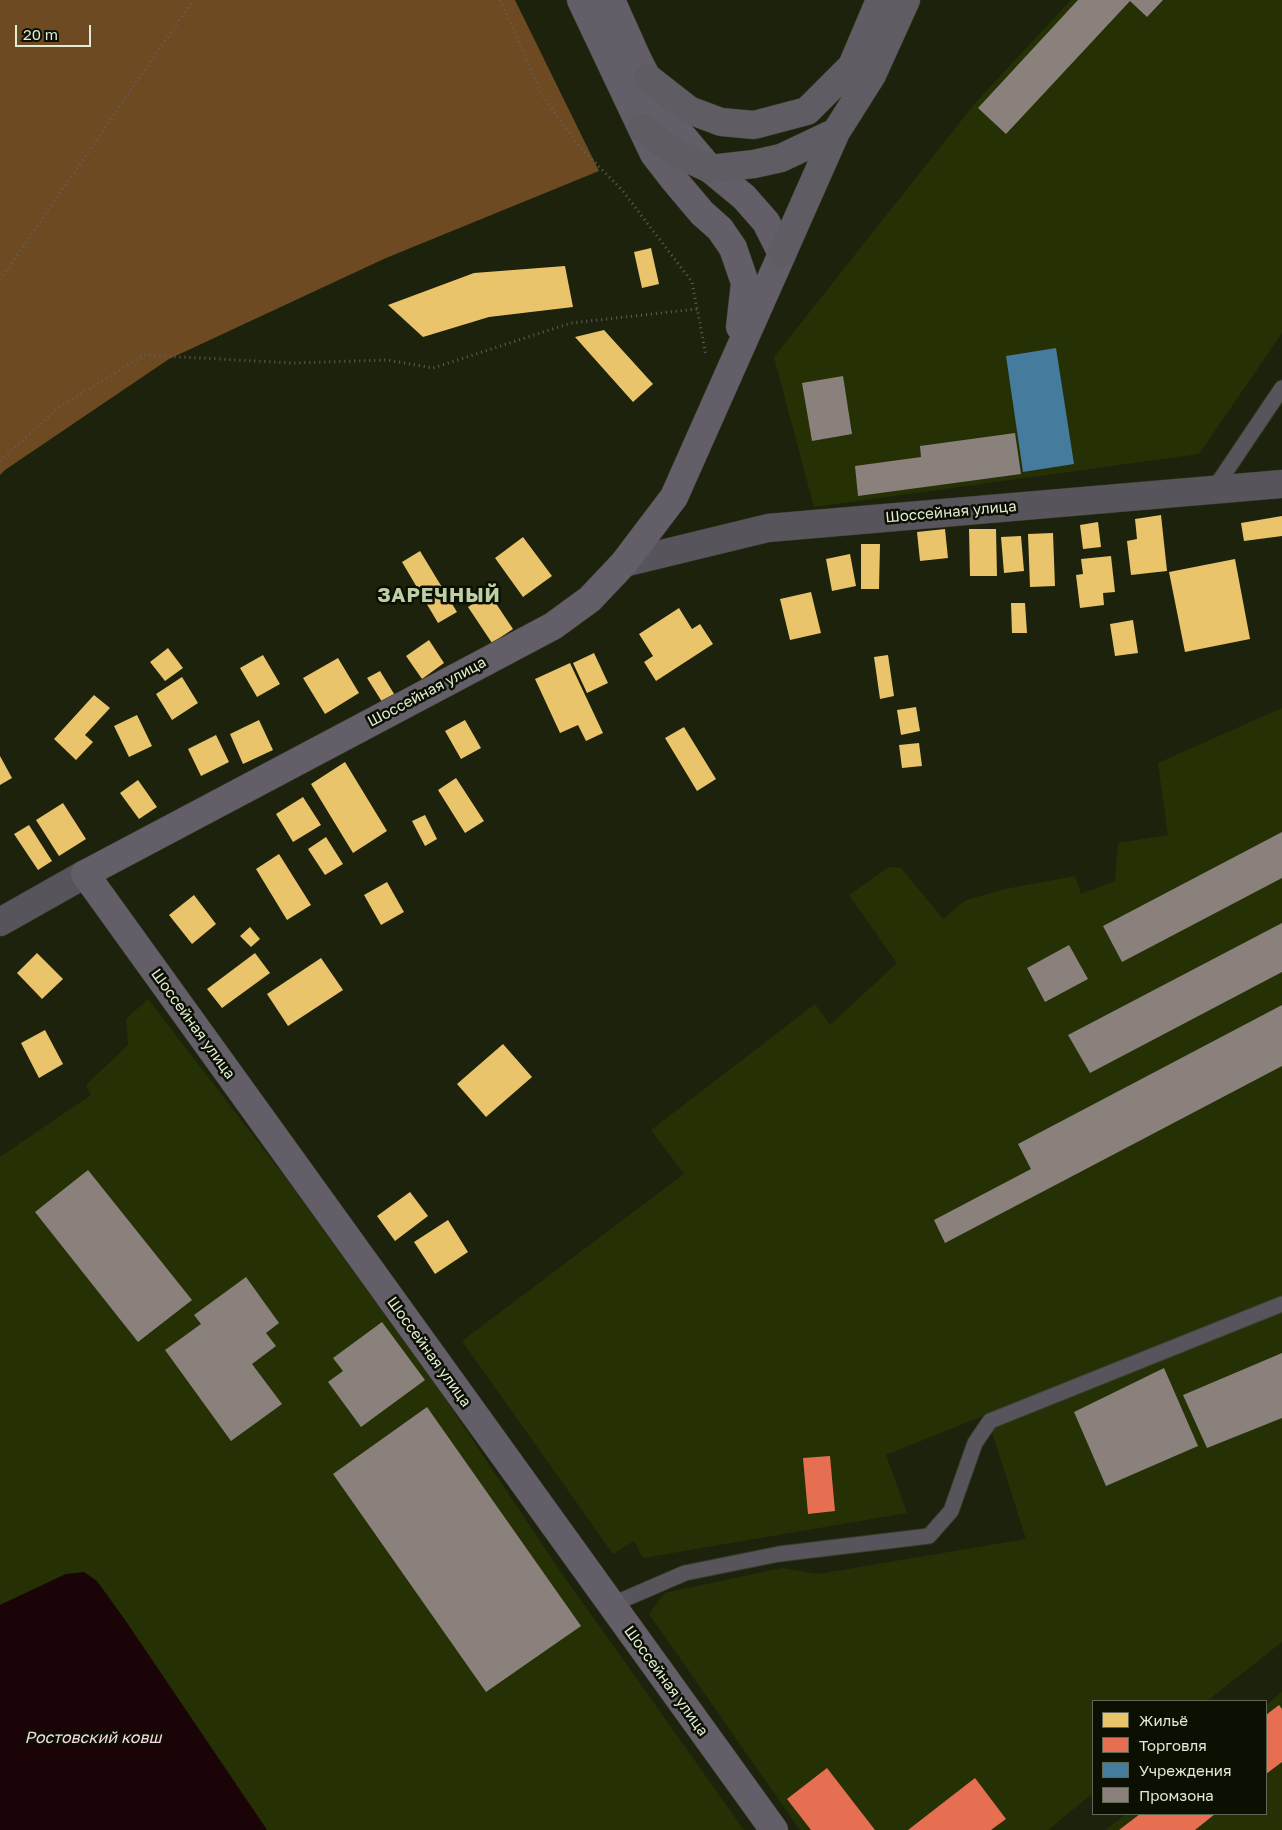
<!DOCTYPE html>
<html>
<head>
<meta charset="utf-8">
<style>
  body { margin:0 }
  #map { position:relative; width:1282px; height:1830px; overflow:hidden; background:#1c220c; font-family:"Golos Text",sans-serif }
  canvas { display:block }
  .legend { position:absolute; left:1092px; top:1700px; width:175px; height:115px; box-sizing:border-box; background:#0b1003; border:1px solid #616857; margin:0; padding:6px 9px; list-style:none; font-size:15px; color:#e2ebd5 }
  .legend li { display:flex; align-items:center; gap:10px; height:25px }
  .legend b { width:25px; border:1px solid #616857 }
  .scale { position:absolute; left:15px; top:25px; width:76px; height:22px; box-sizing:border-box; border:2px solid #e2ebd5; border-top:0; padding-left:6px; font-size:15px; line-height:18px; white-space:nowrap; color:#e2ebd5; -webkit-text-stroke:4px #0b1003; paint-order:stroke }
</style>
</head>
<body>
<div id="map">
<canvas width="1282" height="1830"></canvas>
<ul class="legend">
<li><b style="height:14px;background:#e9c46a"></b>Жильё</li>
<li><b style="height:14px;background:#e76f51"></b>Торговля</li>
<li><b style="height:14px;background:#457b9d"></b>Учреждения</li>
<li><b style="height:14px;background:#8a817c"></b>Промзона</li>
</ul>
<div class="scale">20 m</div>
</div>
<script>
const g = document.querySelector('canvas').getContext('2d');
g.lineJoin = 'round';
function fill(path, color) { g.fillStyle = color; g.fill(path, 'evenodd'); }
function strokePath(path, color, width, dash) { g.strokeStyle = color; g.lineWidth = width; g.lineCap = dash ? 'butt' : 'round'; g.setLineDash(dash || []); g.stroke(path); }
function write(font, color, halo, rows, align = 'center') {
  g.font = font + ' "Golos Text",sans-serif'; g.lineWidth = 5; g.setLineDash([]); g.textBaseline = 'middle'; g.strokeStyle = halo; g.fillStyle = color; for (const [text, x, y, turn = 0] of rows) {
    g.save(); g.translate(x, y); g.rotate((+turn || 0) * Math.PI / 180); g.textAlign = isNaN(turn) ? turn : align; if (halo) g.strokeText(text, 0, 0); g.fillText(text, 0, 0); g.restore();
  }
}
fill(new Path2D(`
  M1071 0H1282V333L1199 454 814 507 774 357 976 102Z
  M1282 708V1296L886 1455 907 1513 643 1558 634 1541 613 1554 462 1341 684 1174 651 1130 815 1004 830 1025 897 963 849 895 889 867 901 868 943 919 966 900 1005 889 1075 876 1081 894 1115 881 1118 843 1168 835 1158 763Z
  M148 999 288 1181 440 1391 558 1568 744 1830H267L123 1617 66 1574 0 1605V1157L91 1095 86 1085 128 1045 126 1019Z
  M1282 1310V1642L1207 1701H1093V1793L1048 1830H800L649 1614 664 1593 782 1568 818 1574 1026 1539 991 1429Z
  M1282 1692V1830H1105L1126 1814H1266V1705Z`), '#253105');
fill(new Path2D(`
  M0 0H515L599 171 386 258 169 359 5 470 0 475Z`), '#6d4a21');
fill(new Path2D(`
  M84 1572 97 1581 123 1617 267 1830H0V1605L66 1574Z`), '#1b0408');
fill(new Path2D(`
  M651 248 659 284 642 288 634 252Z
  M565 266 573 307 489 317 423 337 388 305 474 273Z
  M604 330 653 384 633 402 575 337Z
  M1161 515 1167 571 1131 575 1127 541 1137 539 1135 519Z
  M1282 516V536L1244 541 1241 523Z
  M1098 522 1101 547 1083 549 1080 525Z
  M945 529 948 558 920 561 917 532Z
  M969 529H996L997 576H970Z
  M1053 533 1055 586 1030 587 1028 534Z
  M1021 536 1024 571 1004 573 1001 537Z
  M523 537 552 576 523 597 495 558Z
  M861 544H880L879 589H861Z
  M420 551 457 612 438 623 402 562Z
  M850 554 856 586 832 591 826 559Z
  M1111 556 1115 592 1103 593 1104 605 1080 608 1076 575 1083 574 1081 559Z
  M1235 559 1250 639 1185 652 1169 572Z
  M811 592 821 633 790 640 780 599Z
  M489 593 513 629 492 643 468 607Z
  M1011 603H1025L1027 633H1012Z
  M679 608 692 629 700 624 713 644 656 681 644 662 653 656 639 634Z
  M1133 620 1138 653 1115 656 1110 624Z
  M429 640 444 663 422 679 406 656Z
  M168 648 183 668 165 681 150 662Z
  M594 653 608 683 587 693 573 663Z
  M263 655 280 684 257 697 240 668Z
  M888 655 894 696 880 699 874 657Z
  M338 658 359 693 325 714 303 678Z
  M570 663 603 733 586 741 578 725 560 733 535 679Z
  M380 671 396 697 384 705 367 678Z
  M182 677 198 703 172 720 156 694Z
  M94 695 110 708 85 735 93 742 76 760 54 739Z
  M916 707 920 731 901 735 897 710Z
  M137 715 152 746 129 757 114 726Z
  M259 720 273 750 243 764 230 734Z
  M465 720 481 748 461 759 445 731Z
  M684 727 716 779 697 791 665 738Z
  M216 735 229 762 201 776 188 749Z
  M919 743 922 766 902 768 899 745Z
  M0 756 12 778 0 785Z
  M345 762 387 831 353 853 311 784Z
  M456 778 484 821 465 833 438 790Z
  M138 780 157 807 139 819 120 793Z
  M303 797 321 825 293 842 276 814Z
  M63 803 86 839 59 856 36 820Z
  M425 815 437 839 425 846 412 821Z
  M29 825 52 861 38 870 14 834Z
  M326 837 343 864 325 875 308 849Z
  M279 854 311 905 287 920 256 869Z
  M387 882 404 912 381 925 364 895Z
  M194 895 216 924 192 944 169 915Z
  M250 927 260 939 251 947 240 936Z
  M37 953 63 979 42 999 17 973Z
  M255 953 270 973 222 1008 207 989Z
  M321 958 343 990 288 1026 267 994Z
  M45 1030 63 1064 39 1078 21 1043Z
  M503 1044 532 1077 486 1117 457 1084Z
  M410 1192 428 1216 395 1241 377 1216Z
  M448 1220 468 1252 435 1274 414 1242Z`), '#e9c46a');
fill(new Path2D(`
  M830 1456 835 1511 808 1514 803 1458Z
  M1279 1705 1282 1709V1762L1266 1774V1715Z
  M827 1768 875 1830H811L787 1799Z
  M975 1778 1006 1819 991 1830H908Z
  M1140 1814H1215L1195 1830H1119Z`), '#e76f51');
fill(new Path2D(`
  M1056 348 1074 464 1023 472 1006 356Z`), '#457b9d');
fill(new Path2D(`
  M1078 0H1163L1147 17 1130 1 1006 134 978 108Z
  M843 376 852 434 812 441 802 383Z
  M1015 433 1021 474 858 496 855 466 921 457 920 446Z
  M1282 832V878L1122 962 1103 926Z
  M1282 923V972L1090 1073 1068 1035Z
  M1069 945 1088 979 1045 1002 1027 968Z
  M1282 1005V1066L945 1243 934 1220 1031 1169 1018 1144Z
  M88 1170 192 1300 138 1342 35 1212Z
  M246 1277 279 1323 266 1333 276 1346 252 1364 282 1404 231 1441 165 1350 201 1324 194 1315Z
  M382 1322 425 1380 361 1427 328 1382 343 1371 333 1358Z
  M1282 1353V1418L1207 1448 1183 1395Z
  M1164 1368 1198 1446 1106 1486 1074 1412Z
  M427 1407 581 1626 486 1692 333 1474Z`), '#8a817c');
const lane = new Path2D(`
  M1214 489 1282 388
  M611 1605 685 1573 779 1554 929 1536 951 1511 975 1443 990 1421 1282 1304`);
const street = new Path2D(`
  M624 563 768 528 1282 484
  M0 922 85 874`);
const secondary = new Path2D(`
  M581 0 654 154 675 181 702 213 720 229 733 248 745 283 740 327
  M611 0 636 56 667 118 710 169 744 197 766 222 782 254 674 497 624 563 590 599 553 626 85 874 774 1830`);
const primary = new Path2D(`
  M648 78 689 110 721 122 754 125 807 111 852 66
  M847 84 852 66 880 0
  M642 128 676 153 710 169 754 164 781 158 836 132
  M782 254 836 132 872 75 906 0`);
strokePath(lane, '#373c2a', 17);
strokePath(street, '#373c2a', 29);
strokePath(secondary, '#373c2a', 29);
strokePath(primary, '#373c2a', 29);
strokePath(new Path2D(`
  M500 0 541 92 577 144 622 190 692 282 706 356
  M0 280 193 0
  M0 461 59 407 145 355 292 363 387 360 433 368 571 323 697 309`), '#605f5f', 3, [1, 4]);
strokePath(lane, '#58545b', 15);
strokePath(street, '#58545b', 28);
strokePath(secondary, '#635e68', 28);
strokePath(primary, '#605c63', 28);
write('15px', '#e2ebd5', '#0b1003', [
  ["Шоссейная улица",951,512,-5],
  ["Шоссейная улица",427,692,-28],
  ["Шоссейная улица",193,1024,54],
  ["Шоссейная улица",429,1352,54],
  ["Шоссейная улица",666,1681,54]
]);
write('italic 16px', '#f7d9df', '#0b1003', [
  ["Ростовский ковш",93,1738]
]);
g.letterSpacing = '1px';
write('bold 20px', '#bfcfa5', '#0b1003', [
  ["ЗАРЕЧНЫЙ",439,596]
]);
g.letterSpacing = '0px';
</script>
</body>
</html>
